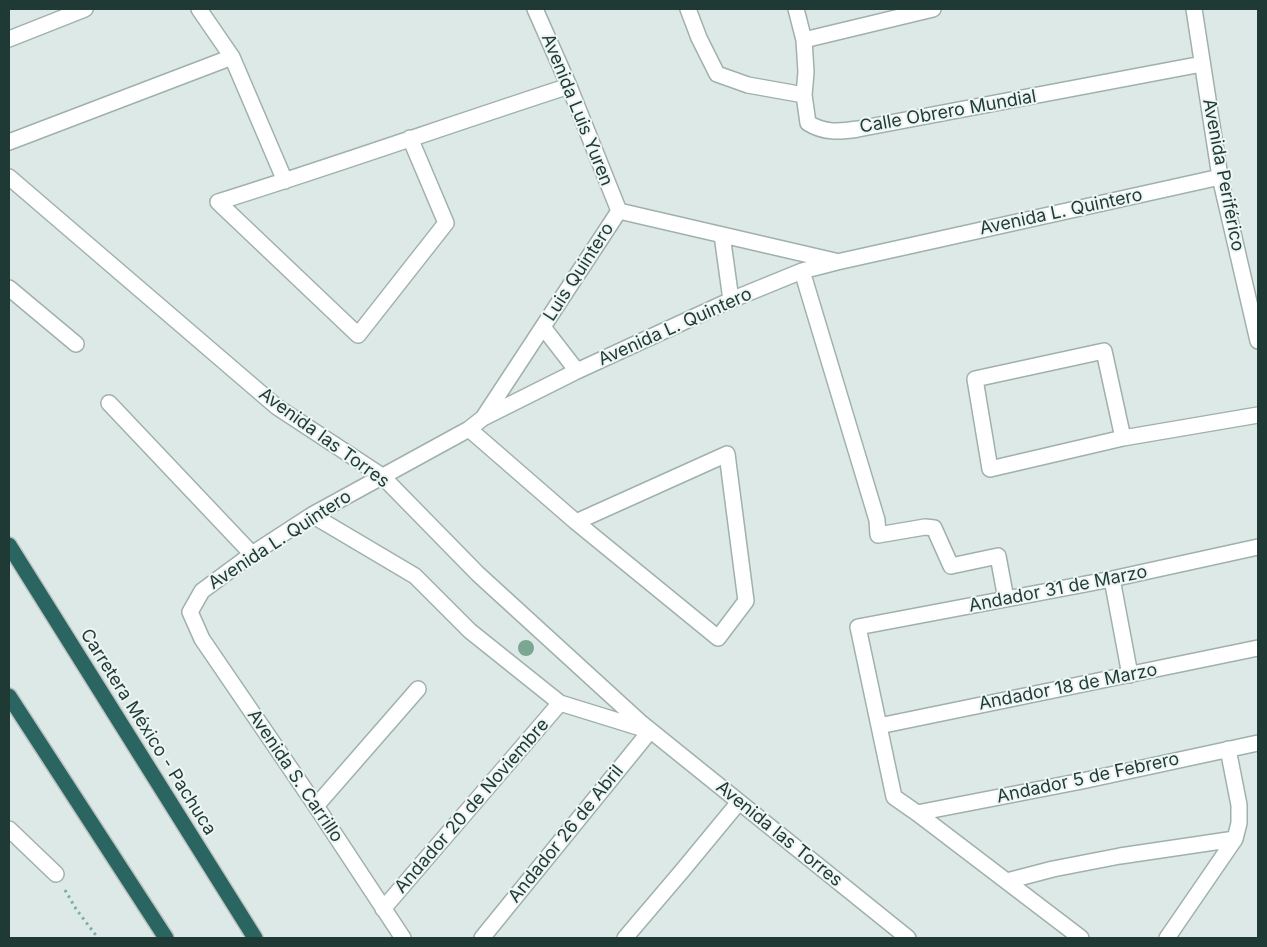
<!DOCTYPE html>
<html>
<head>
<meta charset="utf-8">
<style>
  body { margin:0 }
  #map { position:relative; width:1267px; height:947px; overflow:hidden; background:#dde9e6; font-family:Inter,sans-serif }
  canvas { display:block }
  .frame { position:absolute; inset:0; border:10px solid #1f3935; pointer-events:none }
</style>
</head>
<body>
<div id="map">
<canvas width="1267" height="947"></canvas>
<div class="frame"></div>
</div>
<script>
const g = document.querySelector('canvas').getContext('2d');
g.lineJoin = 'round';
function strokePath(path, color, width, dash) { g.strokeStyle = color; g.lineWidth = width; g.lineCap = dash ? 'butt' : 'round'; g.setLineDash(dash || []); g.stroke(path); }
function write(font, color, halo, rows, align = 'center') {
  g.font = font + ' Inter,sans-serif'; g.lineWidth = 4; g.setLineDash([]); g.textBaseline = 'middle'; g.strokeStyle = halo; g.fillStyle = color; for (const [text, x, y, turn = 0] of rows) {
    g.save(); g.translate(x, y); g.rotate((+turn || 0) * Math.PI / 180); g.textAlign = isNaN(turn) ? turn : align; if (halo) g.strokeText(text, 0, 0); g.fillText(text, 0, 0); g.restore();
  }
}
const street = new Path2D(`
  M199 9 232 57 285 181
  M535 9 569 86 619 211
  M688 9 699 38 717 74 748 85 804 95
  M796 9 804 40 806 72 804 95 808 123C824 133 839 132 858 129L1202 64
  M1194 9 1220 177 1258 341
  M9 39 85 9
  M804 40 933 9
  M410 138 446 223 358 335 218 202C336 165 452 124 569 86
  M9 142 232 57
  M9 177 277 407 382 476 478 574 640 722 908 938
  M722 235 731 300
  M802 271 877 520 878 535 925 527 934 528 951 566 998 556 1006 599
  M9 288 76 344
  M543 327 577 371
  M109 403 252 554
  M483 418 619 211 835 261
  M469 429 576 522 718 638 746 601 727 454 576 522
  M1123 438 1104 351 975 379 990 469 1123 438 1258 415
  M312 515 415 576 470 631 560 703 644 729
  M1112 579 1130 675
  M879 726 1258 648
  M1228 749 1239 805V823L1235 839
  M316 806 418 689
  M917 813 1082 781 1258 743
  M9 829 56 874
  M1007 881 1053 869 1120 856 1235 839 1167 938
  M383 909 560 703
  M403 938 316 806 202 639 190 612 202 591 252 554 312 515 469 429 483 418 577 371 731 300 802 271 837 262 1220 177
  M482 938 650 731
  M625 938 682 871 739 802
  M1081 938 917 813 894 797 858 627 1112 579 1258 547`);
const highway = new Path2D(`
  M9 545 255 938
  M9 696 166 938`);
strokePath(street, '#a0b1ad', 18);
strokePath(highway, '#bcc4c2', 18);
strokePath(new Path2D(`
  M65 890 76 909 98 938`), '#7daea5', 3, [2.5, 4]);
strokePath(street, '#fff', 15);
strokePath(highway, '#2a6562', 15);
g.fillStyle = '#7aa692';
for (const [x, y] of [
  [526,648]
]) { g.beginPath(); g.arc(x, y, 8, 0, 2 * Math.PI); g.fill(); }
write('18px', '#1f3935', '#edf6f3', [
  ["Avenida Luis Yuren",577,110,68],
  ["Calle Obrero Mundial",948,112,-10],
  ["Avenida Periférico",1223,175,79],
  ["Avenida L. Quintero",1061,212,-12],
  ["Luis Quintero",579,272,-57],
  ["Avenida L. Quintero",675,327,-24],
  ["Avenida las Torres",324,438,36],
  ["Avenida L. Quintero",280,540,-33],
  ["Andador 31 de Marzo",1058,589,-11],
  ["Andador 18 de Marzo",1068,687,-11],
  ["Carretera México - Pachuca",148,732,58],
  ["Avenida S. Carrillo",295,776,56],
  ["Andador 5 de Febrero",1088,778,-12],
  ["Andador 20 de Noviembre",472,806,-49],
  ["Andador 26 de Abril",566,834,-51],
  ["Avenida las Torres",779,834,39]
]);
</script>
</body>
</html>
